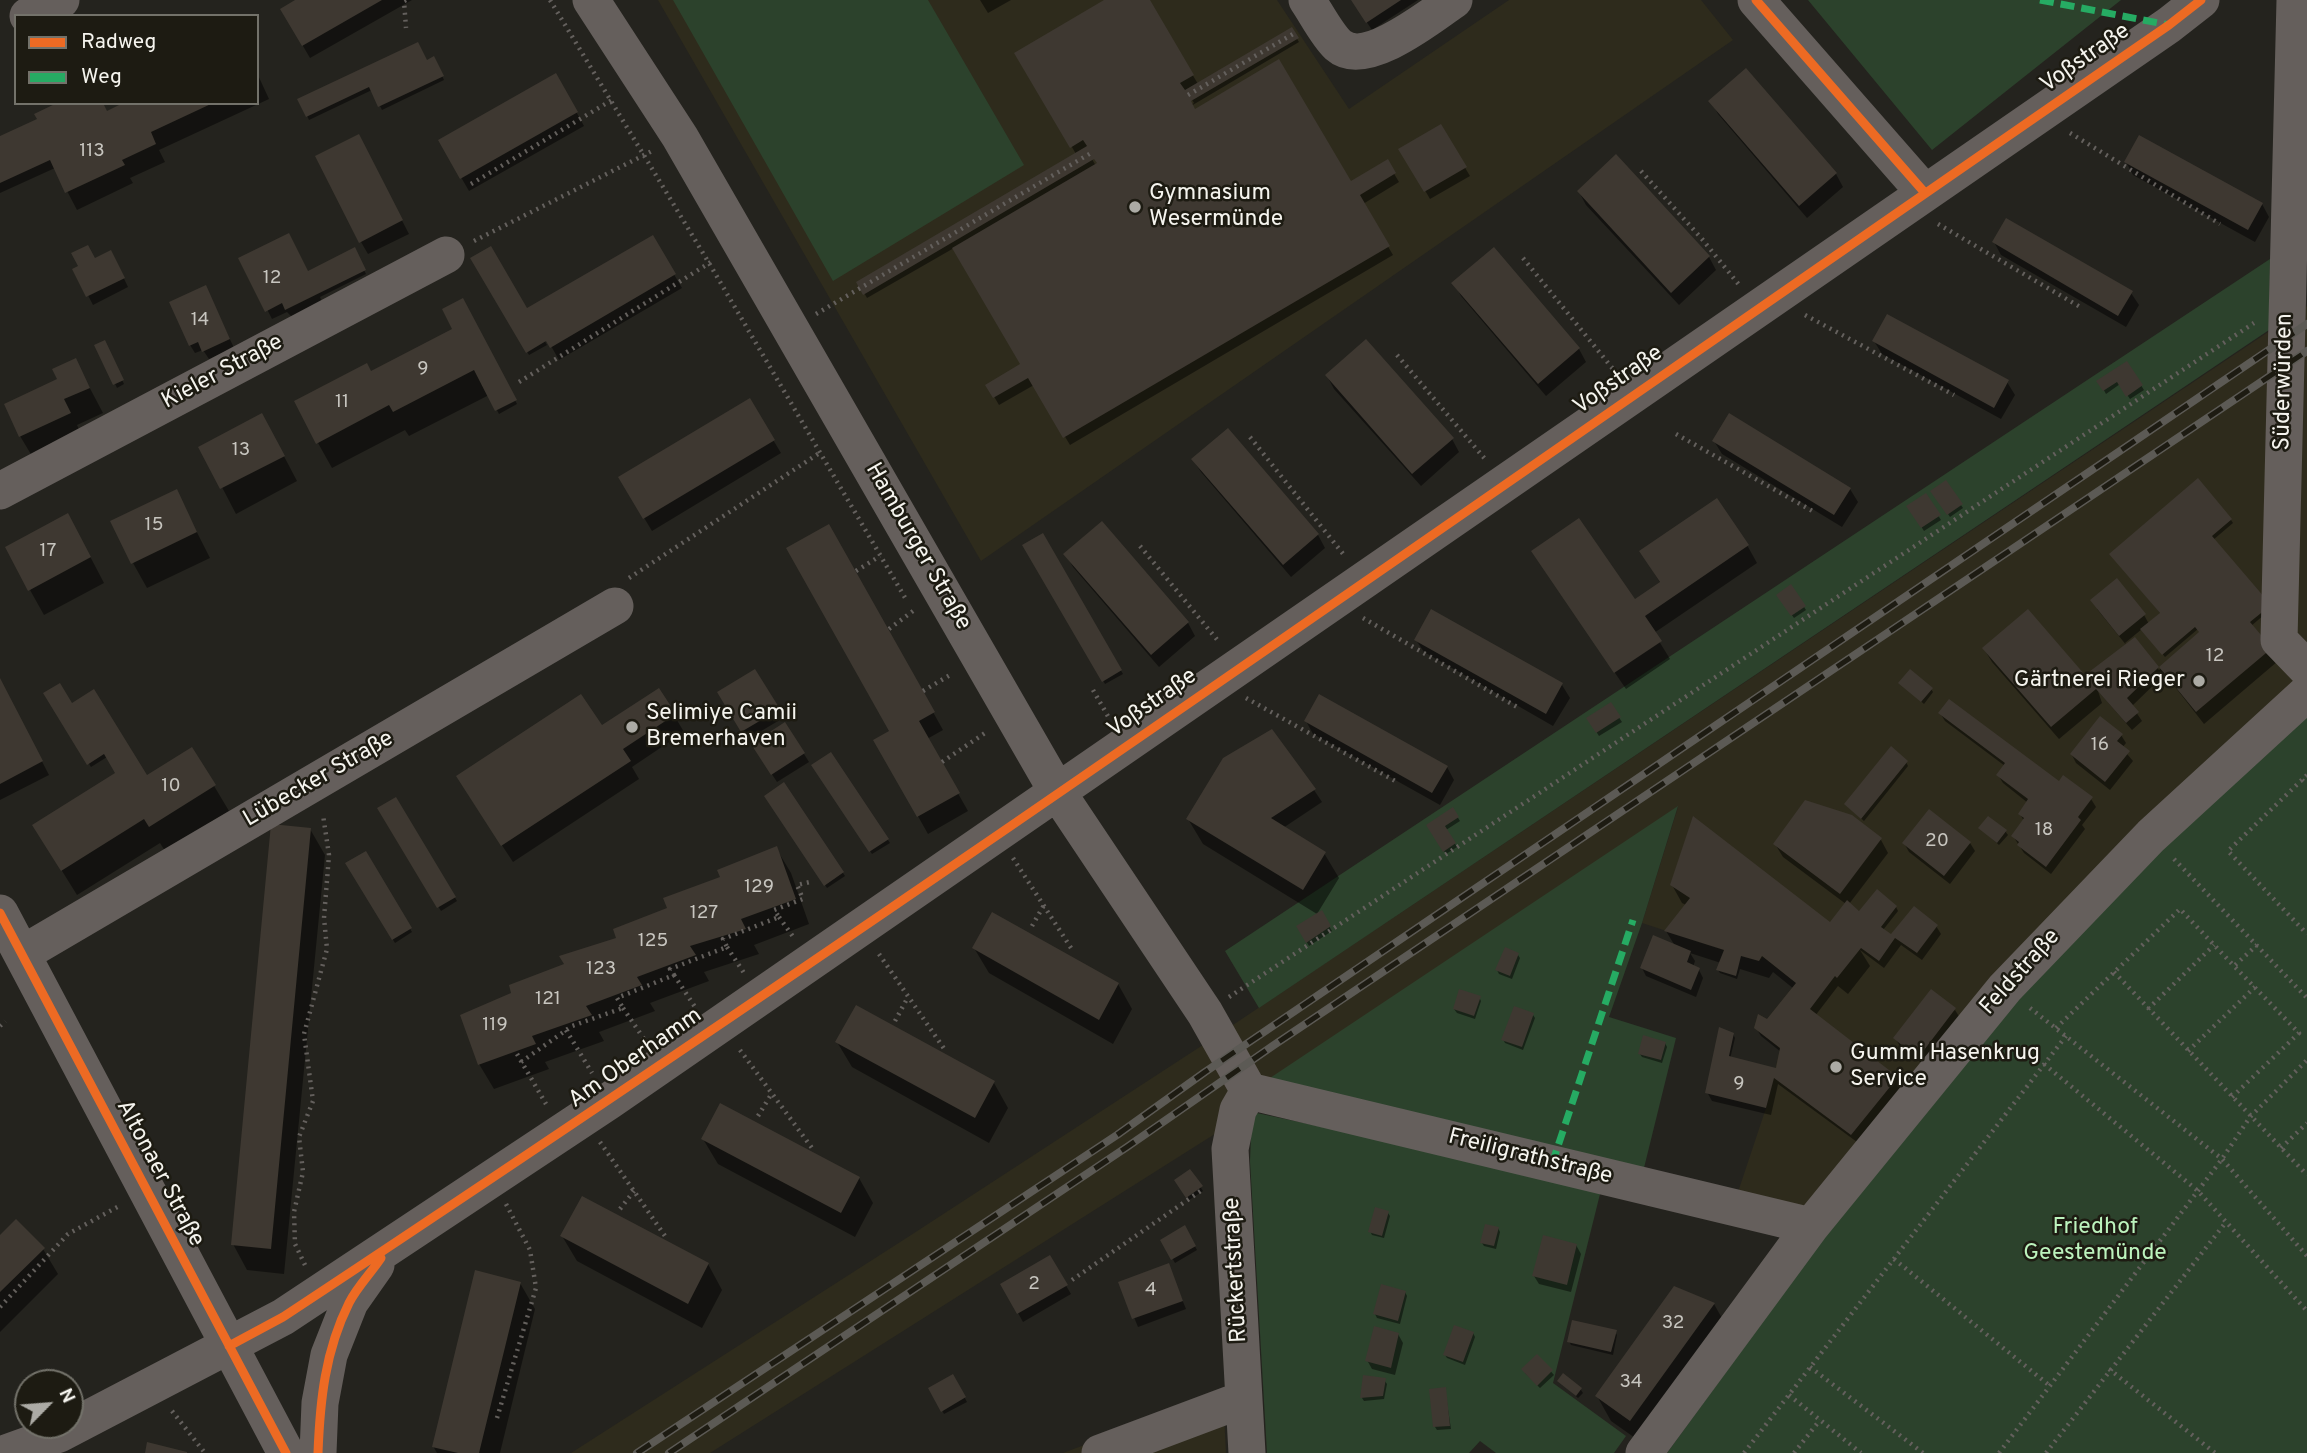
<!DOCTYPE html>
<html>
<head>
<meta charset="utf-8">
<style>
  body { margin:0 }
  #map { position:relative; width:2307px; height:1453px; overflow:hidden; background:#24231e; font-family:Overpass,sans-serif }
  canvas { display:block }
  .legend { position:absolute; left:14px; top:14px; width:245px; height:91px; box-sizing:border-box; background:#1d1b12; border:2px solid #73726a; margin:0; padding:9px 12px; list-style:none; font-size:21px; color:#f5f4ee }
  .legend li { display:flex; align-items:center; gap:14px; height:35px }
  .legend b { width:35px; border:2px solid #73726a }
  .north { position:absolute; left:14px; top:1369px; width:70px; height:70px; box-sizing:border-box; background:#1d1b12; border:2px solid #73726a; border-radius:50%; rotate:65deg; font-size:19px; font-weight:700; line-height:28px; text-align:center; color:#f5f4ee }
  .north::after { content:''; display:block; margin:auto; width:24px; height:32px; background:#acaba5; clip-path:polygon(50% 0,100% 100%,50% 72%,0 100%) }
</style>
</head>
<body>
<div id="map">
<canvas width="2307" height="1453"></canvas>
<ul class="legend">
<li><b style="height:9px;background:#ed6a23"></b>Radweg</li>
<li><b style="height:9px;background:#26ab63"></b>Weg</li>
</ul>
<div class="north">N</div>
</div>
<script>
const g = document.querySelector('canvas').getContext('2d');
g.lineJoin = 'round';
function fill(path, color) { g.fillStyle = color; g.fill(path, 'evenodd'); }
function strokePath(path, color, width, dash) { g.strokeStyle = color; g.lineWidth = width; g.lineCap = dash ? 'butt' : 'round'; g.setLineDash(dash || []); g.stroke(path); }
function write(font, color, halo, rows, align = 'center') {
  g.font = font + ' Overpass,sans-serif'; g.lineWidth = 5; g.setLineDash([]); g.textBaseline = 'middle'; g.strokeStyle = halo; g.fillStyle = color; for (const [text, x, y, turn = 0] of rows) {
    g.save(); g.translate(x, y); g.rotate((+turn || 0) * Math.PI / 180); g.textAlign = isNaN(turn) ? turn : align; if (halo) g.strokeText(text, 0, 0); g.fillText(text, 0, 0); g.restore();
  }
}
fill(new Path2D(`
  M658 0H1277L1349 109 1509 0H1701L1733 40 981 561Z
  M2307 306V677L1803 1209 1737 1195 1766 1108 1780 1049 1754 1028 1758 1014 1767 1019 1796 983 1763 957 1759 961 1642 923 1678 807 1218 1132 710 1453H571L908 1237 1209 1041Z
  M1223 1393 1226 1453H1063Z`), '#2e2b1c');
fill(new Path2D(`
  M673 0H928L1024 165 833 281Z
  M1808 0H2121L1932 150Z
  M2270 259 2269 330 1259 1008 1225 951Z
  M2307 711V1453H1667L1830 1229 2015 1002 2152 850Z
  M1678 806 1642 923 1609 1017 1676 1038 1642 1176 1264 1082Z
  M1252 1112 1602 1186 1553 1383 1626 1436 1614 1453H1496L1480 1441 1469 1453H1267L1250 1161Z`), '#2c422c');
fill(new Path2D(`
  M299 0H412L310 58 282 10Z
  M980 0H1011L988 13Z
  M1107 0H1148L1198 84 1291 29 1299 42 1191 106 1195 111 1350 183 1387 162 1399 182 1363 204 1393 255 1070 445 1034 385 999 405 992 393 1022 365 954 248 867 298 858 282 1076 154 1017 53ZM1186 90 1194 103 1191 105ZM1086 149 1099 164 1096 166Z
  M1352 0H1418L1372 30Z
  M434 58 444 80 382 110 372 90 309 120 300 100Z
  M1746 71 1836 174 1843 187 1807 218 1718 114 1711 101Z
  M257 73 269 99 159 150 165 162 130 178 133 183 77 210 55 168 0 193V138L108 112 127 103H257Z
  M556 75 584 126 469 191 440 141Z
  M1440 126 1470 176 1430 199 1401 149Z
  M365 149 409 234 368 254 361 242Z
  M1616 157 1709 257 1716 270 1679 305 1586 205 1579 192Z
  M2126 162 2262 204 2269 217 2255 242 2133 175Z
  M652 237 682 288 559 360 530 309Z
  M1994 242 2131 293 2139 305 2126 327 2001 255Z
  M490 248 547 345 529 355 472 259Z
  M354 250 366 274 320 297 322 302 292 317 287 312 272 319 241 258 308 273Z
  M95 260H115L128 287 93 305 75 270Z
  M1454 283 1579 349 1586 362 1546 396 1461 296Z
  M210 296 234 348 209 359 203 350 195 353 190 345Z
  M463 300 517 404 499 414 489 395 409 436 405 430 332 468 318 443 371 373 452 331Z
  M1874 341 2007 382 2015 395 2001 419 1882 354Z
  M106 345 124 384 117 388 97 346Z
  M75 360 103 413 77 425 83 438 35 461 20 436Z
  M2127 363 2144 390 2130 399 2120 384 2106 394 2099 381Z
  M1327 376 1452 439 1459 452 1421 486 1334 389Z
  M749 400 781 453 652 531 620 478Z
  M276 441 297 481 236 514 201 447Z
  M1714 441 1850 489 1858 502 1842 527 1722 454Z
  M1193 460 1318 535 1325 548 1291 577 1201 472Z
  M1945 482 1963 508 1950 517 1933 491Z
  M176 491 210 558 147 588 133 563Z
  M1926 496 1941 520 1924 531 1909 507Z
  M2231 520 2233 523 2213 540 2271 609 2251 626 2278 661 2204 724 2165 674 2132 706 2142 721 2132 730 2098 691 2102 703 2059 739 1992 662 1984 649 2085 678 2127 646 2097 609 2144 615 2149 624 2161 614 2114 558ZM2142 629 2165 657 2198 629 2200 633 2159 670 2134 640 2127 646 2125 643Z
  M1101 523 1188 623 1195 636 1159 667 1073 567 1066 555Z
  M829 526 943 730 927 739 968 811 928 834 875 740 891 731Z
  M1043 535 1123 674 1105 684 1025 545Z
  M82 541 104 583 44 615 30 590Z
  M1747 545 1757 563 1654 633 1670 659 1626 689 1544 569 1634 602 1661 584 1641 552Z
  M1791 587 1806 610 1794 618 1778 596Z
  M1416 640 1562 685 1570 698 1553 726 1424 652Z
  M755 671 783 718 748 739 720 692Z
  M0 680 49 775 0 800Z
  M1900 683 1931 689 1933 692 1924 704Z
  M659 690 684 732 632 767 639 779 513 862 468 794 601 728Z
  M45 694 71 705 147 777 192 749 229 811 165 851 160 843 77 895 49 850 117 773 107 757 91 767Z
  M1610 704 1622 722 1599 736 1588 719Z
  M1940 713 2059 784 2091 799 2096 807 2082 825 2085 829 2051 874 2024 853 2013 836 2024 821 2020 814 2028 803 2003 783 1998 775 2005 766 1945 721Z
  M1306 721 1447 767 1454 780 1440 805 1313 734Z
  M2121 735 2126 743 2122 748 2133 761 2110 790 2076 763 2072 755Z
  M758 753 804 754 809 762 777 782Z
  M831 754 890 843 872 854 814 766Z
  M1906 762 1908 766 1864 821 1848 807Z
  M784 785 845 876 827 888 766 797Z
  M1314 790 1322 802 1283 828 1324 853 1339 878 1317 914 1203 844 1188 819Z
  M396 799 457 901 441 911 380 809Z
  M1453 810 1460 821 1446 830 1457 847 1446 854 1428 826Z
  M1980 828 2005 831 2008 835 1999 845Z
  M310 829 325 855 284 1274 247 1270 233 1244Z
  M1881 840 1888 853 1849 904 1860 912 1896 907 1898 911 1883 930 1891 937 1936 926 1941 934 1922 960 1901 945 1884 968 1860 950 1870 966 1848 994 1838 986 1815 1016 1896 1078 1904 1091 1857 1142 1778 1084 1771 1115 1712 1101 1707 1092 1733 1034 1735 1038 1730 1059 1777 1070 1781 1052 1761 1036 1756 1028 1767 1021 1794 989 1773 972 1769 978 1740 969 1737 979 1720 973 1718 970 1721 963 1690 953 1695 961 1693 967 1699 970 1703 978 1696 997 1646 976 1642 968 1675 946 1666 931 1686 905 1682 903 1672 885 1836 931 1846 904 1783 857 1775 844Z
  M1904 843H1970L1975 851 1950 884 1909 852Z
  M776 848 791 873 809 924 754 945 759 954 704 972 709 981 650 1003 655 1011 599 1032 604 1041 545 1062 549 1069 494 1089 479 1064 513 994 618 939Z
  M365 853 412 932 395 943 347 863Z
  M1321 913 1332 931 1309 946 1298 927Z
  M974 948 1118 984 1132 1009 1113 1044 989 973Z
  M1518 955 1520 958 1512 979 1499 974 1497 970Z
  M1479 997 1481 1001 1475 1019 1457 1013 1454 1009Z
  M1955 1010 1960 1018 1924 1065 1900 1046 1895 1038Z
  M1533 1015 1535 1018 1523 1050 1505 1043 1503 1039Z
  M837 1042 994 1083 1008 1108 989 1143 852 1067Z
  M1665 1043 1667 1047 1662 1063 1642 1057 1640 1054Z
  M703 1139 859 1178 873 1203 855 1237 718 1164Z
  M1190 1171 1203 1191 1189 1200 1176 1181Z
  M1388 1213 1390 1216 1384 1238 1372 1235 1370 1231Z
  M1185 1228 1197 1250 1175 1263 1162 1240Z
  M1498 1228 1500 1232 1496 1249 1484 1246 1482 1243Z
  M562 1236 708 1264 722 1290 702 1328 577 1261Z
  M0 1238 43 1249 58 1274 0 1332Z
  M1576 1245 1581 1254 1571 1292 1539 1284 1534 1276Z
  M1049 1257 1071 1294 1023 1322 1002 1284Z
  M1168 1265 1186 1309 1138 1327 1120 1283Z
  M520 1283 535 1309 500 1453H437L433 1446Z
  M1405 1292 1407 1296 1400 1324 1377 1318 1375 1314Z
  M1714 1304 1728 1329 1645 1445 1611 1421 1597 1396Z
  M1615 1332 1617 1335 1613 1355 1571 1345 1569 1341Z
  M1473 1333 1475 1337 1465 1365 1447 1358 1445 1355Z
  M1398 1334 1403 1343 1395 1375 1372 1369 1367 1360Z
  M1537 1356 1554 1375 1540 1388 1525 1373Z
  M953 1376 967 1402 944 1414 930 1389Z
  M1365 1377 1384 1380 1387 1384 1384 1399 1364 1401 1362 1398Z
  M1559 1381 1581 1390 1583 1393 1578 1398Z
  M1445 1389 1451 1429 1437 1430 1435 1427Z`), '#0007');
fill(new Path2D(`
  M295 0H382L302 46 280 9Z
  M1104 0H1150L1194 75 1180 83 1185 90 1292 27 1299 38 1191 101 1195 109 1279 59 1351 181 1388 159 1396 173 1360 195 1390 246 1063 438 1028 378 993 398 985 385 1020 364 952 248 1097 163 1094 159 863 295 856 282 1087 146 1083 140 1070 148 1014 53Z
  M1351 0H1401L1366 23Z
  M418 42 427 60 434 56 444 76 378 107 369 87 306 117 297 99Z
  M1746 68 1837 173 1799 206 1708 101Z
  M556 73 578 112 460 179 438 140Z
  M57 103H103L107 111 123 103H213L151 132 156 144 122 160 125 165 65 193 50 160 0 183V136L37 119 34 114Z
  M1441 124 1467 167 1424 192 1398 149Z
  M359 134 403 220 359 243 315 156Z
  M2139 135 2263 203 2248 230 2124 162Z
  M1616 154 1710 256 1671 293 1577 191Z
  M2006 218 2133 291 2118 316 1992 242Z
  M289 233 308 271 355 247 366 270 285 310 282 303 265 312 238 258Z
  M653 235 676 274 550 348 546 341 526 353 470 258 491 246 527 308Z
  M88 245 95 258 111 250 125 278 86 297 72 269 78 266 71 253Z
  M1494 247 1580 348 1538 384 1451 283Z
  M206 285 230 339 202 352 198 342 189 346 169 302Z
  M463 298 517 400 495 411 474 370 393 412 389 405 316 444 294 401 367 363 371 371 452 329 442 309Z
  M1887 314 2009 380 1994 408 1872 341Z
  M1366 339 1454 438 1412 474 1325 375Z
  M105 340 124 380 113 385 94 345Z
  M76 358 90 388 64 399 71 413 19 437 4 404 57 379 52 369Z
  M2127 361 2143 385 2126 397 2117 382 2103 391 2096 381Z
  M750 398 775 440 643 519 618 477Z
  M262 413 285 456 220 489 198 447Z
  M1729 413 1851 488 1834 515 1712 441Z
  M1228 428 1319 534 1283 565 1191 459Z
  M2198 478 2232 519 2212 536 2271 605 2250 622 2272 648 2196 712 2159 667 2127 698 2139 712 2126 723 2096 689 2051 727 1982 648 2028 609 2085 675 2135 637 2159 667 2199 632 2195 627 2162 655 2140 629 2160 613 2109 554Z
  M1946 480 1963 504 1947 515 1930 491Z
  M177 489 197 532 131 564 110 521Z
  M1926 493 1941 515 1921 528 1906 506Z
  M1717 498 1749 545 1645 616 1662 641 1614 673 1531 551 1579 518 1635 599 1660 582 1639 551Z
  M68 513 91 557 28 591 5 547Z
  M1102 521 1189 622 1151 655 1063 554Z
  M829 524 935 712 919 721 960 793 917 817 873 740 889 731 786 548Z
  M1043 533 1122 670 1102 682 1022 545Z
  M2117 578 2146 614 2119 636 2090 600Z
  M1791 584 1806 606 1791 616 1776 595Z
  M1431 609 1563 683 1546 714 1414 640Z
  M755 669 780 709 741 732 717 692Z
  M1910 669 1933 688 1921 702 1898 683Z
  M0 678 43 761 0 784Z
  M60 683 72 703 94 689 147 775 192 747 216 785 149 827 144 819 61 871 32 825 115 773 104 754 87 765 43 693Z
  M659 688 676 714 623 749 631 761 501 846 456 776 581 694 602 725Z
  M1319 694 1448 766 1432 793 1304 721Z
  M1949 699 2059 781 2063 775 2093 797 2078 817 2081 820 2046 867 2017 845 2019 842 2011 836 2024 818 2018 814 2028 799 1996 775 2005 763 1938 713Z
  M1611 702 1621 717 1596 733 1586 718Z
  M2100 716 2123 734 2117 741 2130 751 2105 782 2070 754Z
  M785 722 805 753 771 775 751 744Z
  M1272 729 1316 789 1271 818 1326 852 1303 890 1186 819 1223 758Z
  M1891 746 1908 761 1861 819 1844 804Z
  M831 752 889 839 869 852 811 765Z
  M784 782 844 872 824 886 764 796Z
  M396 797 456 897 437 908 377 808Z
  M1805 800 1852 815 1882 838 1840 894 1773 844Z
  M1453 807 1459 817 1445 826 1456 843 1443 852 1426 825Z
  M1929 809 1971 842 1944 876 1902 843Z
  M1693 816 1830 922 1847 900 1859 911 1877 889 1897 906 1881 927 1891 934 1914 906 1938 925 1917 953 1895 938 1879 961 1861 948 1837 978 1835 976 1810 1009 1898 1077 1851 1135 1774 1078 1766 1108 1705 1093 1719 1027 1734 1033 1729 1056 1776 1068 1780 1048 1754 1028 1758 1014 1767 1019 1796 983 1762 956 1759 961 1741 956 1736 976 1716 970 1724 950 1664 931 1690 898 1670 885Z
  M1988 816 2007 830 1997 843 1978 828Z
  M271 824 311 828 271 1249 231 1245Z
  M777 846 796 899 741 919 746 929 690 946 696 955 637 977 642 985 586 1006 592 1015 532 1036 536 1044 478 1065 460 1015 511 993 509 985 564 964 559 956 616 938 613 929 667 908 663 898 720 877 717 870Z
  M366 851 412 928 392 940 345 863Z
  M1322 910 1331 926 1306 943 1296 926Z
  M992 912 1119 983 1099 1020 972 948Z
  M1653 935 1691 951 1687 962 1700 968 1691 990 1640 968Z
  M1505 947 1519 953 1510 976 1495 970Z
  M1459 989 1481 996 1474 1016 1453 1009Z
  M1931 989 1956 1008 1918 1058 1893 1038Z
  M856 1005 995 1081 975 1118 835 1042Z
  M1514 1006 1534 1013 1522 1047 1501 1040Z
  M1643 1035 1666 1042 1661 1060 1638 1054Z
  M720 1103 860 1177 841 1213 701 1139Z
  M1190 1169 1203 1186 1186 1198 1174 1180Z
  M582 1196 709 1263 688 1304 560 1236Z
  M1375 1207 1389 1211 1382 1236 1368 1232Z
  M16 1219 45 1248 0 1292V1235Z
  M1485 1224 1499 1227 1494 1246 1480 1243Z
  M1185 1225 1196 1246 1171 1260 1160 1240Z
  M1543 1235 1577 1244 1567 1285 1532 1276Z
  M1050 1255 1068 1285 1017 1314 1000 1284Z
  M1169 1263 1183 1301 1132 1319 1118 1282Z
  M475 1270 521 1282 479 1453H458L432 1447Z
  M1381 1284 1406 1291 1398 1321 1373 1314Z
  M1674 1286 1715 1303 1630 1421 1595 1396Z
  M1572 1320 1617 1330 1611 1352 1567 1342Z
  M1454 1325 1474 1332 1463 1362 1443 1355Z
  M1374 1326 1399 1333 1391 1368 1365 1361Z
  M1537 1354 1553 1370 1537 1386 1521 1369Z
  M1563 1373 1582 1388 1576 1396 1557 1381Z
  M953 1374 966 1397 941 1412 928 1388Z
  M1363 1375 1386 1378 1383 1396 1360 1398Z
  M1446 1387 1450 1426 1433 1427 1429 1389Z
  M147 1442 187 1452V1453H145Z`), '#3e3831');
strokePath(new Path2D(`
  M406 0 404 1 406 28
  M550 0 709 263 907 601
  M1188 95 1293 34
  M2070 133 2220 224
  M1641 171 1702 239 1740 286
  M471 184 612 100
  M1938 224 2082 308
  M474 241 654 150
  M1523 258 1613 369
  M816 314 1091 153
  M1805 315 1954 395
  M1397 355 1485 459
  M519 382 711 262
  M1676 434 1816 513
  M1250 437 1344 555
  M1140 546 1219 642
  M856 571 880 556
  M629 578 821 452
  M1363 618 1517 707
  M889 629 913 611
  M1093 690 1109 718
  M923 691 950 675
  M1246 698 1397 782
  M942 762 985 733
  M2307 775 2228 851 2307 934
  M2302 780 2307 785
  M1013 858 1073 951
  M2174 859 2307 998
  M779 917 794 938
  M1032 926 1044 905
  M727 947 744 973
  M879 954 945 1050
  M2114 972 2307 1175
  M674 975 695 1007
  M1229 997 2254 323
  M623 1008 644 1039
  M2030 1008 2222 1159 2307 1256
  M2148 1009 2214 945
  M895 1021 908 997
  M0 1026 5 1021
  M2056 1028 2180 909 2234 966 2257 945
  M566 1030 592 1073
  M740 1050 812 1148
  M2188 1051 2255 987
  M517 1054 546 1104
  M521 1062 572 1026 623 1008 617 998 674 975 670 969 727 947 723 939 779 917 774 910 803 899 797 885 810 882
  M2044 1064 2198 1191 2307 1311
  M2232 1097 2299 1033 2234 966
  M758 1116 772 1093
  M600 1142 665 1236
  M2281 1148 2307 1123
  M620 1209 634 1191
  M1894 1259 2050 1386
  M305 1265 295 1244 294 1212 303 1172 299 1137 313 1101 304 1034 327 949 324 918 329 855 323 815
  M1072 1280 1202 1190
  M0 1307 68 1234 121 1205
  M1810 1367 1923 1453
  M2109 1369 2215 1453
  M1789 1395 1861 1453
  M172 1411 205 1453
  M497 1418 536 1288 530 1250 506 1204
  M1744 1453 2066 1036
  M1794 1453 1820 1420
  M1999 1453 2222 1159 2250 1117 2307 1060
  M2046 1453 2226 1222`), '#64605d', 4.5, [2, 5]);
strokePath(new Path2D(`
  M591 0 680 137 1058 793 1205 1013 1249 1091
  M1307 0C1316 13 1327 35 1338 45 1365 69 1431 16 1454 0
  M1756 0 1925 193
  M2295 0 2279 640 2307 669
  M28 16 61 0
  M0 491 446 255
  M0 913 286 1453
  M22 954 615 606
  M1249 1091 1811 1226
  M6 1453 59 1434 283 1317 609 1101 2169 25 2201 0
  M318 1453 320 1403 329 1355 350 1302 376 1265
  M1100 1453 1244 1399
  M1247 1453 1230 1149 1238 1110 1249 1091
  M1644 1453 1811 1226 2005 988 2151 836 2307 693`), '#655f5c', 37);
const rail = new Path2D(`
  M637 1453 1117 1135 1205 1072 2307 324
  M669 1453 1127 1147 1274 1045 2307 351`);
strokePath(rail, '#5c5a55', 8);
strokePath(rail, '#1d1b12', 5, [16]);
strokePath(new Path2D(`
  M2040 0 2169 25
  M1552 1164 1633 920`), '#26ab63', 7, [14, 7]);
strokePath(new Path2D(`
  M1756 0 1925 193
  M0 913 286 1453
  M229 1346 283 1317C919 897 1542 457 2169 25L2201 0
  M318 1453C320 1401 325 1351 349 1303 357 1287 371 1273 381 1258`), '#ed6a23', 9);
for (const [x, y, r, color] of [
  [1135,207,7,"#acaba5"],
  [2199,681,7,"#acaba5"],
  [632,727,7,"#acaba5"],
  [1836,1067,7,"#acaba5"]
]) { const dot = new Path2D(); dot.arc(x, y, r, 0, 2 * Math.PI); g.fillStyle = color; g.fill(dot); strokePath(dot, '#1d1b12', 2.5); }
write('19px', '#c7c5bf', null, [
  ["113",92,152],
  ["12",272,279],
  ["14",200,321],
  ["9",423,370],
  ["11",342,403],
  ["13",241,451],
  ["15",154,526],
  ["17",48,552],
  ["12",2215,657],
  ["16",2100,746],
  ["10",171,787],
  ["18",2044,831],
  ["20",1937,842],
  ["129",759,888],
  ["127",704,914],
  ["125",653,942],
  ["123",601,970],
  ["121",548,1000],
  ["119",495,1026],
  ["9",1739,1085],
  ["2",1034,1285],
  ["4",1151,1291],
  ["32",1673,1324],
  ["34",1631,1383]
]);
write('23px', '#f5f4ee', '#1d1b12', [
  ["Voßstraße",2086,59,-35],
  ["Kieler Straße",223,373,-28],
  ["Voßstraße",1619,381,-35],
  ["Süderwürden",2285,382,-89],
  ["Hamburger Straße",917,547,60],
  ["Voßstraße",1153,704,-35],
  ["Lübecker Straße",319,780,-30],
  ["Feldstraße",2021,973,-48],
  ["Am Oberhamm",636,1059,-35],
  ["Freiligrathstraße",1530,1158,14],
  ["Altonaer Straße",159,1174,62],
  ["Rückertstraße",1237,1270,-93]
]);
write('23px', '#f5f4ee', '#1d1b12', [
  ["Gymnasium",1149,194],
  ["Wesermünde",1149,220],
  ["Gärtnerei Rieger",2185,681,"right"],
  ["Selimiye Camii",646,714],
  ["Bremerhaven",646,740],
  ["Gummi Hasenkrug",1850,1054],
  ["Service",1850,1080]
], 'left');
write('23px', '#bcf3bd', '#1d1b12', [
  ["Friedhof",2095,1228],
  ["Geestemünde",2095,1254]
]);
</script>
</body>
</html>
